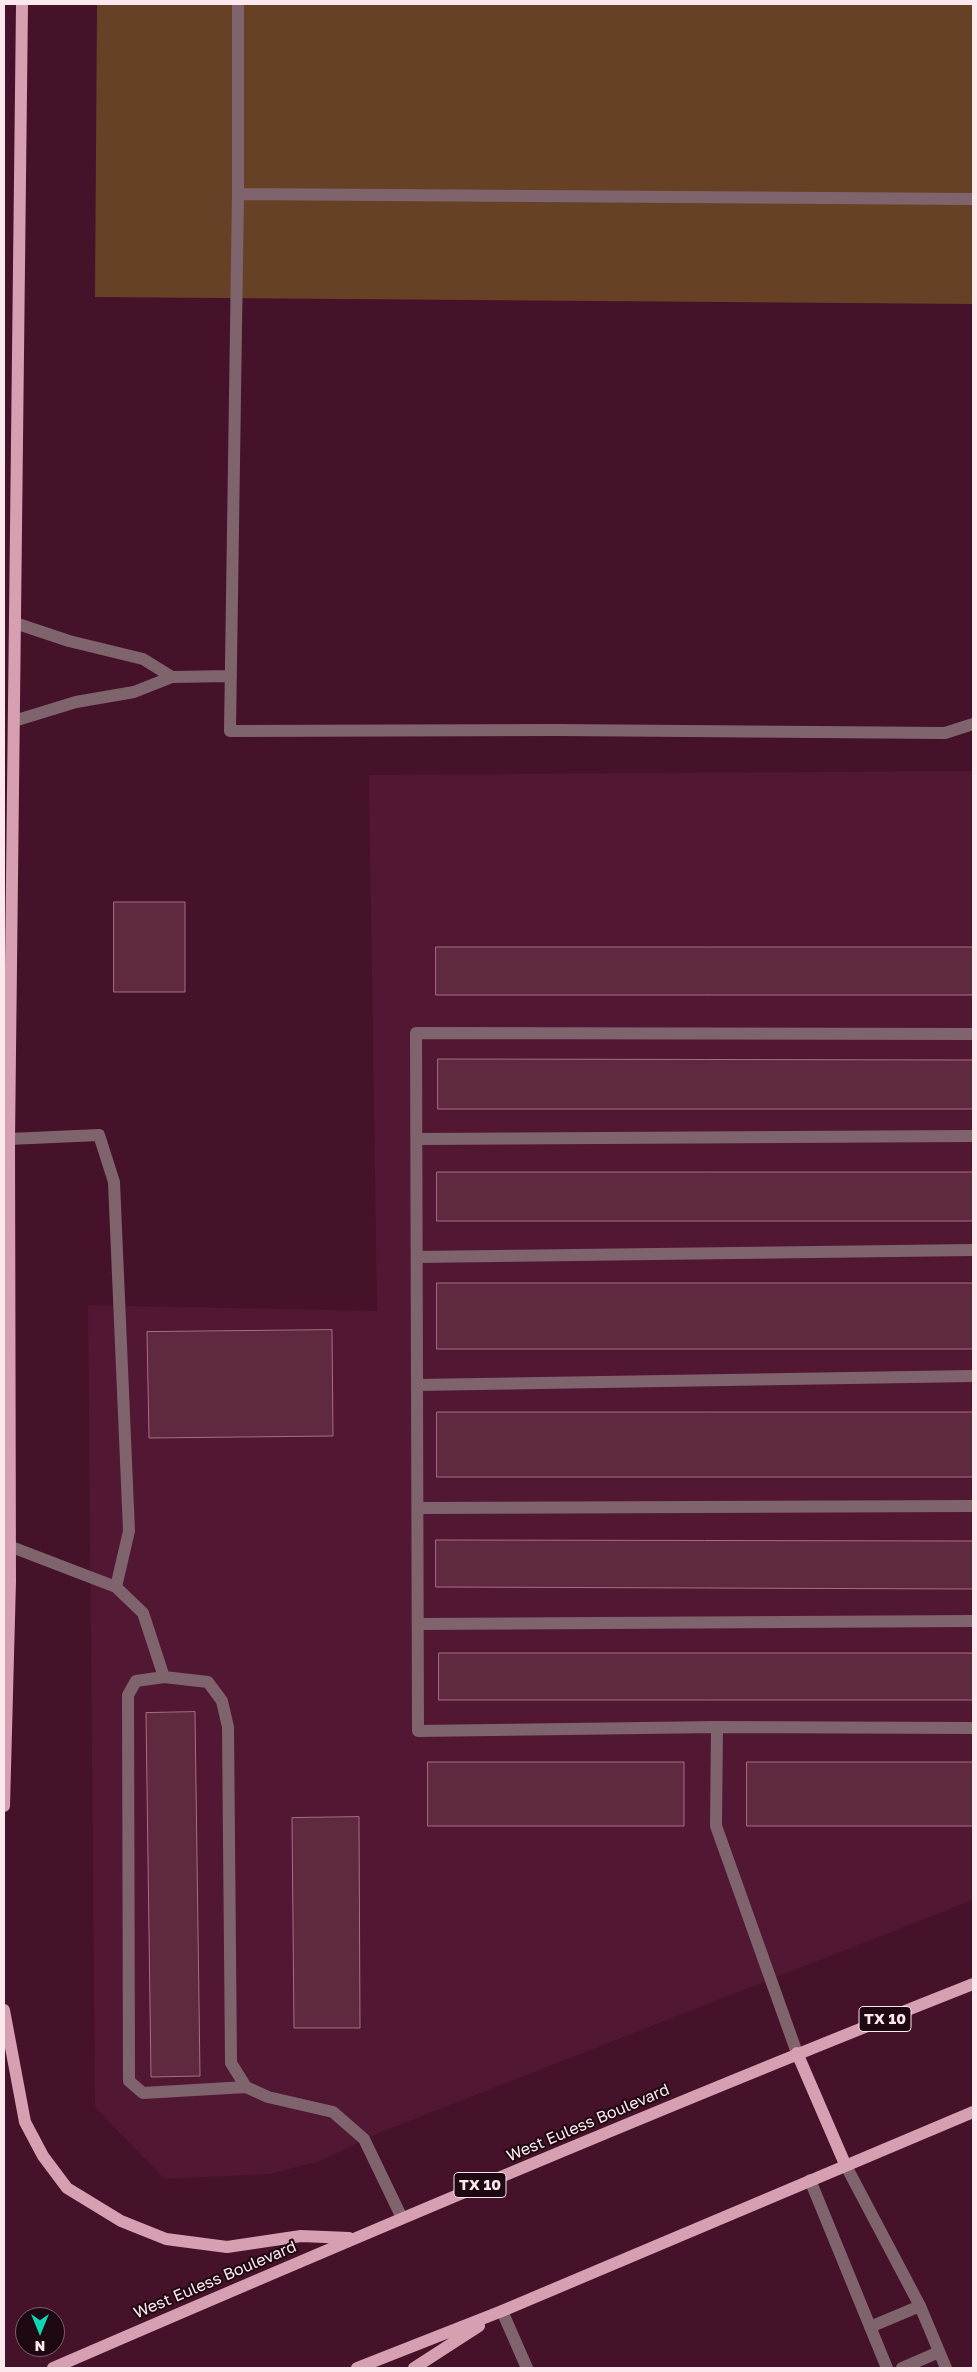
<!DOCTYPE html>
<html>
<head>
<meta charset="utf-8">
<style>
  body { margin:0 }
  #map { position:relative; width:977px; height:2372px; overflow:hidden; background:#451229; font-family:"Golos Text",sans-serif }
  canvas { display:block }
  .frame { position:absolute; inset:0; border:5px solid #fde8ee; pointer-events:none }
  .north { position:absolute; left:15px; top:2307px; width:50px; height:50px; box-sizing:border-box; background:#1e0811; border:1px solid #776269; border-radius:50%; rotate:180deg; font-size:14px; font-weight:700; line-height:20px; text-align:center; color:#fde8ee }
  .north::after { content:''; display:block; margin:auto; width:18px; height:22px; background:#0fd5b4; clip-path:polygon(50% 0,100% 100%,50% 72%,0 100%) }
</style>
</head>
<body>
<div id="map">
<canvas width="977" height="2372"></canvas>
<div class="frame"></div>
<div class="north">N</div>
</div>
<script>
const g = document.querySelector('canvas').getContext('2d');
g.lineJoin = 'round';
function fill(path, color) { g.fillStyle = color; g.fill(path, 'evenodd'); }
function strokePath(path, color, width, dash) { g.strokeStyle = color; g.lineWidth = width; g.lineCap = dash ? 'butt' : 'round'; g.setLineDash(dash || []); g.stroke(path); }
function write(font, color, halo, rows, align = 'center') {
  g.font = font + ' "Golos Text",sans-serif'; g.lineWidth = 4; g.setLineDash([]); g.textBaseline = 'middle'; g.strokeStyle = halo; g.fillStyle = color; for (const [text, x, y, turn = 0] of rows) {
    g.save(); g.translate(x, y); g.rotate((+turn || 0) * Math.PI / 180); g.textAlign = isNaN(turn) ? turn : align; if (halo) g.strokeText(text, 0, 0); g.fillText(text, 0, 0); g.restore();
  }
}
fill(new Path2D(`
  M973 771V1900L381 2132 320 2161 270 2174 164 2179 95 2107 88 1305 377 1311 369 775Z`), '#521732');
fill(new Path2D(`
  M97 4H973V304L95 297Z`), '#674126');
const building = new Path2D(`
  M114 902H185V992H114Z
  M436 947H973V995H436Z
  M438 1059 973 1060V1109H438Z
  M437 1172H973V1221H437Z
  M437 1283H973V1349H437Z
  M332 1330 333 1436 149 1438 147 1332Z
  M437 1412H973V1477H437Z
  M436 1540 973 1541V1589L436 1587Z
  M439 1653H973V1700H439Z
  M195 1712 200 2076 151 2077 146 1713Z
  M428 1762H684V1826H428Z
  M747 1762H973V1826H747Z
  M359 1817 360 2028H294L292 1818Z`);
fill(building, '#5f293f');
strokePath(building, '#aa6d83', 1);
strokePath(new Path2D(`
  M238 4V194L230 731 556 730 945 733 973 724
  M238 194 973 199
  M15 623 69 641 143 659 172 677
  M14 721 76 702 134 692 172 677 231 676
  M973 1034 416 1033 418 1731 717 1727 973 1728
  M9 1139 99 1135 114 1182 129 1531 116 1587
  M417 1139 973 1136
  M417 1257 973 1250
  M417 1385 973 1376
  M418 1508 973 1506
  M9 1546 116 1587 143 1613 164 1677 208 1682 222 1701 228 1727 231 2063 246 2087 268 2097 333 2112 364 2139 402 2218
  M418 1624 973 1621
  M164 1677 136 1681 128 1695 129 2081 143 2093 246 2087
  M717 1727 716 1826 797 2053
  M845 2164 920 2306 946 2368
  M810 2180 887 2368
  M502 2311 527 2368
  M870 2327 920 2306
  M902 2368 939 2352`), '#7f646d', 12);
strokePath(new Path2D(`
  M4 1806 10 1581 9 1139 22 4
  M4 2010 25 2122 43 2156 67 2188 121 2221 166 2239 227 2247 301 2236 349 2238
  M797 2053 845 2164
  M53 2368C358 2236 664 2106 973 1984
  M357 2368 502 2311 973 2112
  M414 2368 479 2326`), '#d69fb2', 12);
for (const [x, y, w] of [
  [885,2019,52],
  [480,2185,52]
]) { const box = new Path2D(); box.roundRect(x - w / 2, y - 12.5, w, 25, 4); g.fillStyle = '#1e0811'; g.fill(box); strokePath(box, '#fde8ee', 1); }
write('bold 15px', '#fde8ee', null, [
  ["TX 10",885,2019],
  ["TX 10",480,2185]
]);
write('16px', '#fde8ee', '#1e0811', [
  ["West Euless Boulevard",588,2123,-23],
  ["West Euless Boulevard",215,2280,-23]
]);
</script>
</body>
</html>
